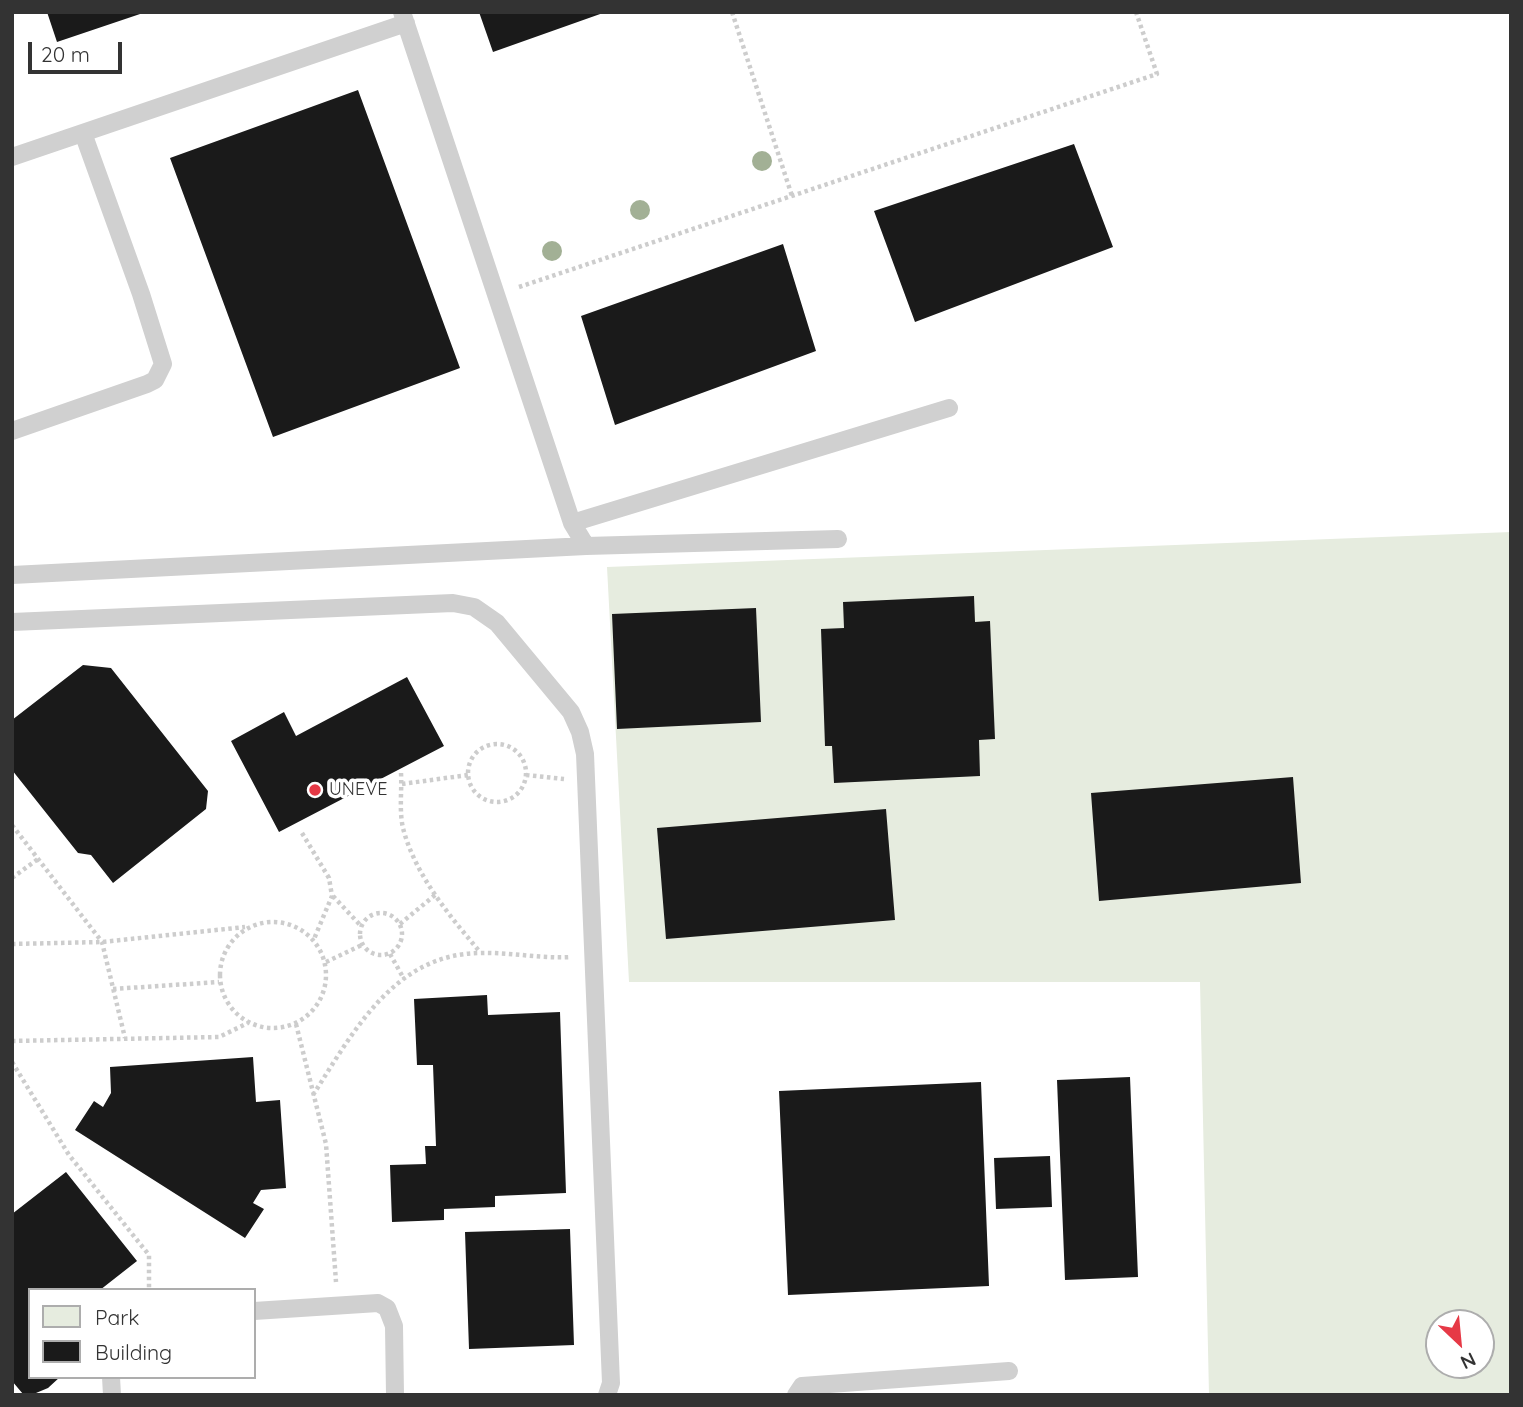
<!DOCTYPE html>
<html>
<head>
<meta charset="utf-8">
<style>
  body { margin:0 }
  #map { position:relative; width:1523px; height:1407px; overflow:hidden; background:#fff; font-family:Quicksand,sans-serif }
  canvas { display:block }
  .frame { position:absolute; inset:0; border:14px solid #333; pointer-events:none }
  .legend { position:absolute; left:28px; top:1288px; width:228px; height:91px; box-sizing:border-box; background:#fff; border:2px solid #adadad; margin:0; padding:9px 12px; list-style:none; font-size:21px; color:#333 }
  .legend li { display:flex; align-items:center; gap:14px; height:35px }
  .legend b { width:35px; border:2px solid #adadad }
  .north { position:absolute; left:1425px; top:1309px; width:70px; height:70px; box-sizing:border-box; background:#fff; border:2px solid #adadad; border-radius:50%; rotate:154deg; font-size:19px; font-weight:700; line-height:28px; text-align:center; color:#333 }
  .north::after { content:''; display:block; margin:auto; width:24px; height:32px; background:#e63946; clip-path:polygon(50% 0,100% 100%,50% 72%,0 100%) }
  .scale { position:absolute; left:28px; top:42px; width:94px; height:32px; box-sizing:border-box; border:4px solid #333; border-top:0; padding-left:9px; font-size:21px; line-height:24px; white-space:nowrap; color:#333; -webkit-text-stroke:5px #fff; paint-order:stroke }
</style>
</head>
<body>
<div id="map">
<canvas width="1523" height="1407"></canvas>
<div class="frame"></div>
<ul class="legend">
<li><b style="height:19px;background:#e6ecdf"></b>Park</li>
<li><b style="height:19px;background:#1a1a1a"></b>Building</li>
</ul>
<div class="north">N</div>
<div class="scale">20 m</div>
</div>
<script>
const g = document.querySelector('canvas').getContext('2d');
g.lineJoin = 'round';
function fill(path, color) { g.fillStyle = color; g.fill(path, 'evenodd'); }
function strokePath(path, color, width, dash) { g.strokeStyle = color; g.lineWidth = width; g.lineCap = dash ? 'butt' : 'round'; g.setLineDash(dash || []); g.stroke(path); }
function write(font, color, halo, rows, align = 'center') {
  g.font = font + ' Quicksand,sans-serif'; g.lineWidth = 7; g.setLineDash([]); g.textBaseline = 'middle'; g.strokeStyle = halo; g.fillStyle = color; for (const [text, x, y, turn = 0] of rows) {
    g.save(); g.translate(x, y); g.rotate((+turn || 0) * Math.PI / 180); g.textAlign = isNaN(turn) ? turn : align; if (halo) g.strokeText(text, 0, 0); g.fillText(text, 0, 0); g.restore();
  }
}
fill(new Path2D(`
  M1511 532V1395H1209L1200 982H629L607 567ZM1439 1323H1481V1365H1439Z`), '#e6ecdf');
fill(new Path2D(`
  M47 12H143V13L57 42Z
  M479 12H603V13L493 52Z
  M358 90 460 368 273 437 170 158Z
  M1074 144 1113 247 915 322 874 211Z
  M783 244 816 351 615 425 581 316Z
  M974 596 975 622 990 621 995 739 979 740 980 776 834 783 832 746H825L821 629 844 628 843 602Z
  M756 608 761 722 617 729 612 614Z
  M83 665 111 668 208 791 206 809 113 883 91 855 78 853 12 770V720Z
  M407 677 444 746 279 832 231 741 284 712 296 736Z
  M1293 777 1301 883 1099 901 1091 793Z
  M886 809 895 920 666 939 657 828Z
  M487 995 488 1015 560 1012 566 1193 495 1196V1207L444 1209V1220L392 1222 390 1165 426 1164 425 1146H436L433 1065H417L414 999Z
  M253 1057 256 1102 280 1100 286 1188 261 1190 253 1203 264 1209 245 1238 75 1130 94 1101 103 1107 111 1093 110 1067Z
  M1130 1077 1138 1277 1065 1280 1057 1080Z
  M981 1082 989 1286 788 1295 779 1091Z
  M1050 1156 1052 1207 996 1209 994 1158Z
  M66 1172 137 1261 100 1290H30V1377H60L48 1388 36 1393 23 1394 12 1381V1214Z
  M570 1229 574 1345 469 1349 465 1232Z`), '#1a1a1a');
strokePath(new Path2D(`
  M732 12 792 196
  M519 287 1157 74 1136 12
  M468 773a29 29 0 1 1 58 0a29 29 0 1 1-58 0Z
  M401 773C402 791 399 811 403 828 415 875 449 915 480 952
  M526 775 564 779
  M402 784 468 775
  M12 825 102 942 125 1038
  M302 833 329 878 332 896 314 939
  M12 878 38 859
  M333 896 361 926
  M360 934a21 21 0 1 1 42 0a21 21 0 1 1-42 0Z
  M220 975a53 53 0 1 1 106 0a53 53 0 1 1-106 0Z
  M400 924 435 895
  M12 944 102 942 245 927
  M390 954 404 979
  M326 962 362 945
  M113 989 219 982
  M296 1024 326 1144 336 1282
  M12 1041 219 1037 248 1023
  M12 1062 69 1155 149 1255V1290
  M313 1095C354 1031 394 954 480 953 511 952 541 959 571 957`), '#cdcdcd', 4.5, [3.5, 3.5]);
strokePath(new Path2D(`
  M12 157 406 23
  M12 431 147 384 155 380 163 364 141 294 83 133
  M572 523 949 408
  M586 546 838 539
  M12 575 586 546 572 523 402 12
  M12 622 453 603 474 607 497 623 571 712 580 732 585 754 611 1383 607 1395
  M254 1311 378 1303 387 1308 394 1326 395 1395
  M111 1377 112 1395
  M796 1395 802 1386 1009 1371`), '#d0d0d0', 18);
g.fillStyle = '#a2b095';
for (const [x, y] of [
  [762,161],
  [640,210],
  [552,251]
]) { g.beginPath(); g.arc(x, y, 10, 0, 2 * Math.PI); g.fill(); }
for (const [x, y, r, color] of [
  [315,790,7,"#e63946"]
]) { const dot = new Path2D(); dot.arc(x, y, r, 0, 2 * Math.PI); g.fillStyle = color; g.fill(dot); strokePath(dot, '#fff', 2.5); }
write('18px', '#333', '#fff', [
  ["UNEVE",329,790]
], 'left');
</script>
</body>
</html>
